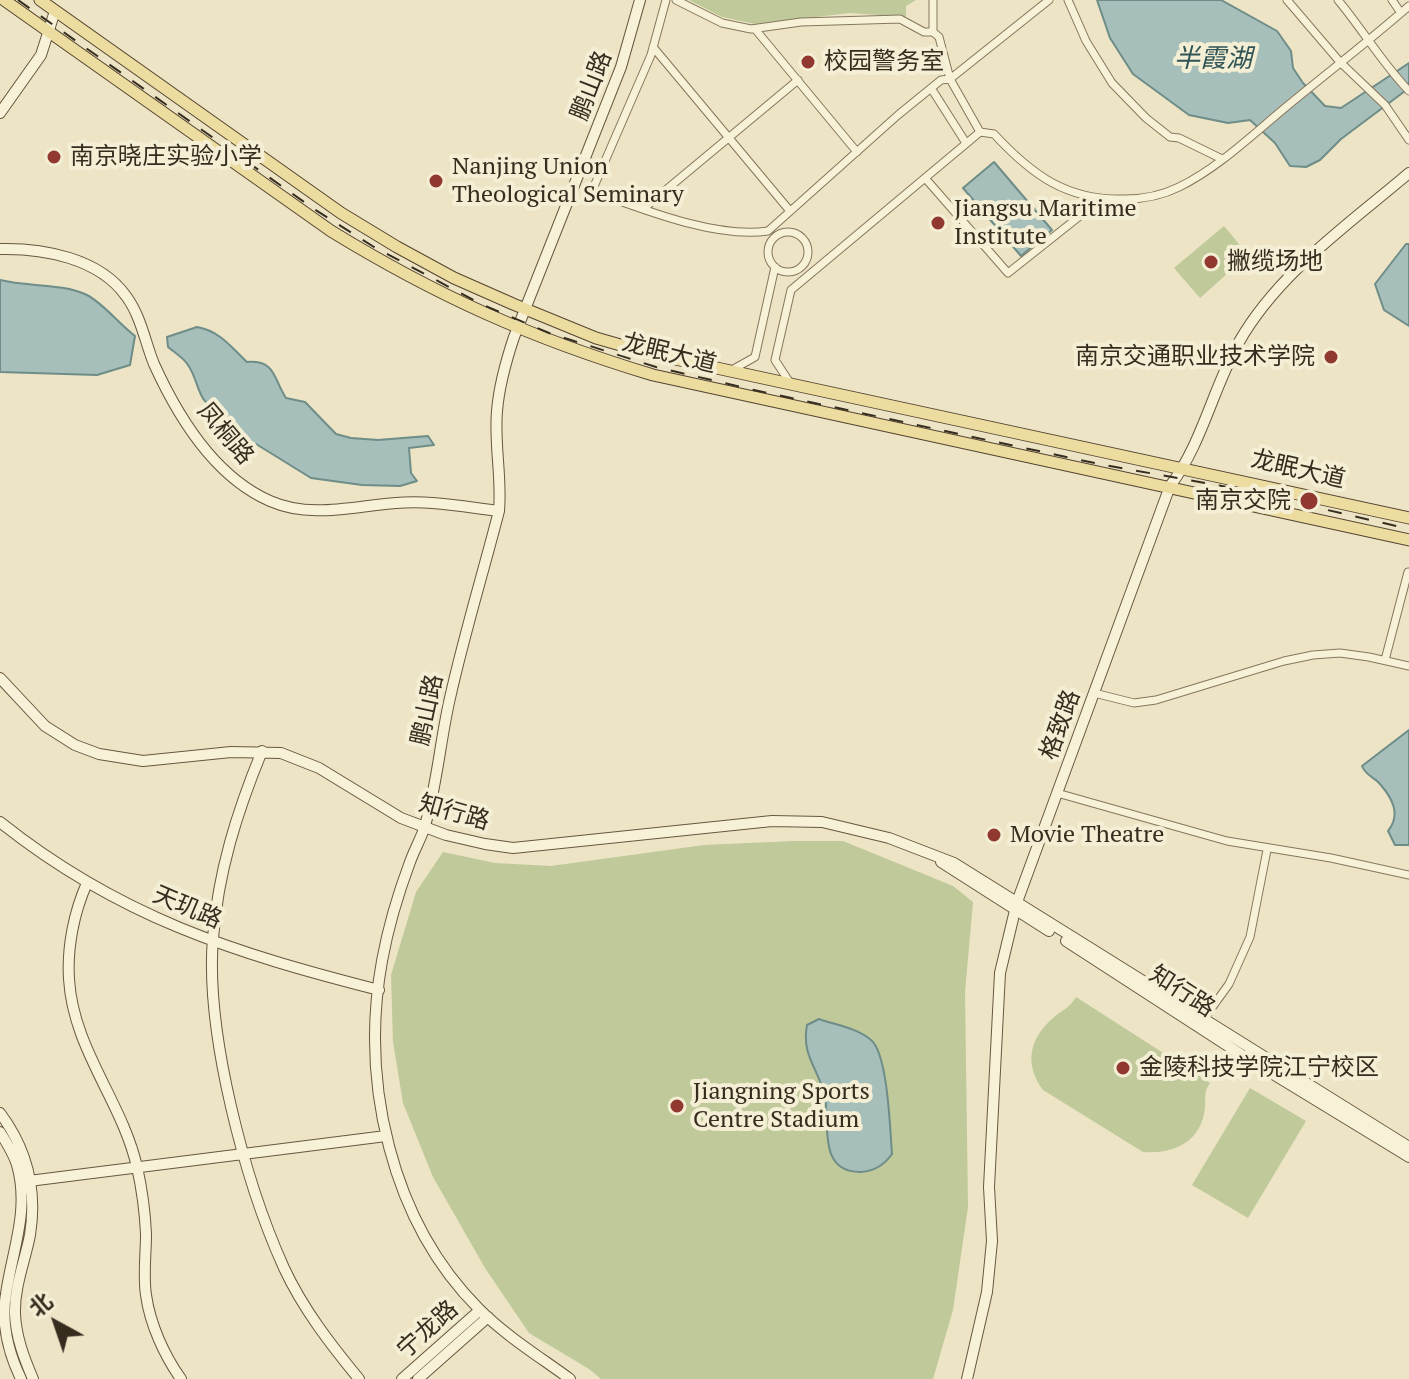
<!DOCTYPE html>
<html>
<head>
<meta charset="utf-8">
<style>
  body { margin:0 }
  #map { position:relative; width:1409px; height:1379px; overflow:hidden; background:#ece4c5; font-family:"PT Serif","Noto Sans SC",serif }
  canvas { display:block }
  .north { position:absolute; left:16px; top:1283px; width:80px; height:80px; -webkit-text-stroke:6px #f3eed4; paint-order:stroke; rotate:320deg; font-size:22px; font-weight:700; line-height:32px; text-align:center; color:#362d1f }
  .north::after { content:''; display:block; margin:auto; width:28px; height:36px; background:#362d1f; clip-path:polygon(50% 0,100% 100%,50% 72%,0 100%) }
</style>
</head>
<body>
<div id="map">
<canvas width="1409" height="1379"></canvas>
<div class="north">北</div>
</div>
<script>
const g = document.querySelector('canvas').getContext('2d');
g.lineJoin = 'round';
function fill(path, color) { g.fillStyle = color; g.fill(path, 'evenodd'); }
function strokePath(path, color, width, dash) { g.strokeStyle = color; g.lineWidth = width; g.lineCap = dash ? 'butt' : 'round'; g.setLineDash(dash || []); g.stroke(path); }
function write(font, color, halo, rows, align = 'center') {
  g.font = font + ' "PT Serif","Noto Sans SC",serif'; g.lineWidth = 8; g.setLineDash([]); g.textBaseline = 'middle'; g.strokeStyle = halo; g.fillStyle = color; for (const [text, x, y, turn = 0] of rows) {
    g.save(); g.translate(x, y); g.rotate((+turn || 0) * Math.PI / 180); g.textAlign = isNaN(turn) ? turn : align; if (halo) g.strokeText(text, 0, 0); g.fillText(text, 0, 0); g.restore();
  }
}
fill(new Path2D(`
  M689 0H916L906 6V17L850 13 755 24 722 17Z
  M1224 226 1248 255 1200 298 1174 268Z
  M794 841H843L953 886 973 902 965 992 968 1207 953 1310 933 1379H601L589 1369 529 1333 485 1268 433 1177 403 1103 393 1042 391 975 416 892 443 852 495 863 551 866 704 845Z
  M1076 997 1210 1083C1203 1093 1206 1097 1205 1108 1201 1143 1173 1154 1143 1152L1043 1090C1024 1064 1029 1039 1053 1018 1063 1009 1068 1010 1076 997Z
  M1250 1088 1306 1121 1248 1218 1192 1185Z`), '#bfc99a');
const water = new Path2D(`
  M1097 0H1221L1277 31 1291 51 1293 68 1303 83 1325 106 1341 108 1409 63V88L1341 139 1320 160 1306 167 1290 166 1275 143 1250 120 1228 123 1189 115 1133 74 1110 38Z
  M994 162 1052 230 1021 256 963 188Z
  M1406 244H1409V326L1384 310 1375 284Z
  M0 280C28 287 61 283 87 295 104 304 119 324 135 336L130 365 97 375 0 372Z
  M197 327C220 331 231 347 247 362 276 360 273 378 286 398L305 402 336 434 351 438 378 440 428 436 434 445 409 448 411 473 417 481 400 486 362 485 311 478 235 431 222 409C196 406 201 384 188 365 184 358 175 353 168 347L167 337Z
  M1409 730V845H1395L1388 831C1401 815 1393 799 1380 784 1373 776 1366 776 1362 766Z
  M819 1019C836 1025 857 1028 871 1040 888 1054 890 1130 892 1154 885 1164 874 1171 861 1172 817 1173 830 1122 825 1097 819 1069 801 1056 807 1025Z`);
fill(water, '#a7bfba');
strokePath(water, '#6e8d88', 2);
const street = new Path2D(`
  M666 0 651 55 592 191C642 209 716 239 768 231L898 115 941 80 950 79 939 37 933 32V0
  M676 0 722 23 751 29 801 22 900 19 924 32H933
  M1049 0 950 79 980 132 994 134C1032 175 1067 201 1125 199 1143 199 1163 195 1179 187 1218 168 1252 135 1286 107 1327 73 1369 41 1409 6
  M1068 0 1086 41 1112 83 1146 118 1170 137 1179 138 1222 159
  M1287 0 1340 62 1385 105 1409 140
  M1338 0C1363 30 1382 63 1409 91
  M1392 0 1401 13
  M755 29 857 152
  M653 47 790 211
  M931 88 966 143
  M925 178 1008 273 1100 200
  M643 209 798 80
  M768 252a20 20 0 1 1 40 0a20 20 0 1 1-40 0Z
  M730 371 755 357 775 267
  M790 383 775 360 791 290 980 132
  M1385 660 1408 572
  M1094 693 1134 703 1156 700 1284 661 1313 655 1340 653 1369 657 1409 666
  M1057 793 1227 841 1331 858 1409 875
  M1203 1020 1229 984 1250 937 1267 850`);
const secondary = new Path2D(`
  M0 113 41 55 55 11
  M0 249C43 248 99 258 126 296 141 316 145 342 154 364 178 417 215 477 270 501 311 519 353 506 396 503 430 500 465 507 499 511
  M0 678 45 726 75 745 99 754 143 761 231 752 281 753 319 768 401 818 446 835 485 844 513 848 772 821 822 822 889 838 954 863 1409 1147
  M262 751C237 812 218 872 213 938 205 1032 245 1182 284 1268 303 1309 331 1345 359 1379
  M0 822C119 917 234 953 379 990
  M941 862 1049 931
  M87 883C74 912 67 947 69 979 73 1049 122 1101 137 1167 142 1189 145 1212 146 1234 146 1254 143 1275 146 1295 150 1324 164 1355 181 1379
  M1066 941 1245 1057 1409 1157
  M0 1113C27 1149 37 1191 30 1235 25 1261 14 1287 15 1314 16 1337 24 1358 33 1379
  M0 1132C6 1142 14 1154 17 1165 30 1210 12 1251 6 1294 1 1324 8 1352 21 1379
  M21 1182 386 1136
  M402 1379 480 1310
  M418 1379 488 1317
  M570 1379C540 1357 506 1336 479 1309 391 1221 360 1082 382 961 388 928 398 894 410 862 414 851 420 840 424 829 437 787 440 741 450 698 464 635 483 573 499 511 502 477 494 444 497 411 499 386 506 361 514 337L621 67 640 0
  M967 1379 987 1292 992 1241 989 1187 1000 973 1017 902 1170 486C1202 444 1213 388 1239 342 1278 273 1349 224 1409 173`);
const primary = new Path2D(`
  M4 0 331 231C437 296 533 339 653 375L1409 540
  M40 0 341 213 397 247 454 278 513 304 596 338 652 354 1409 518`);
strokePath(street, '#85765c', 9);
strokePath(secondary, '#67573f', 12);
strokePath(primary, '#544430', 13);
strokePath(street, '#f7f1d8', 7);
strokePath(secondary, '#f7f1d8', 10);
strokePath(primary, '#ecdca0', 11);
strokePath(new Path2D(`
  M18 0 314 209 374 247 481 304 549 333 656 367 754 390 1099 464 1233 488 1409 529`), '#362d1f', 2, [14, 14]);
for (const [x, y, r, color] of [
  [808,62,8,"#913930"],
  [54,157,8,"#913930"],
  [436,181,8,"#913930"],
  [938,223,8,"#913930"],
  [1211,262,8,"#913930"],
  [1331,357,8,"#913930"],
  [1309,501,10,"#913930"],
  [994,835,8,"#913930"],
  [1123,1068,8,"#913930"],
  [677,1106,8,"#913930"]
]) { const dot = new Path2D(); dot.arc(x, y, r, 0, 2 * Math.PI); g.fillStyle = color; g.fill(dot); strokePath(dot, '#f3eed4', 3); }
write('24px', '#362d1f', '#f3eed4', [
  ["校园警务室",824,62],
  ["南京晓庄实验小学",70,157],
  ["Nanjing Union",452,167],
  ["Theological Seminary",452,195],
  ["Jiangsu Maritime",954,209],
  ["Institute",954,237],
  ["撇缆场地",1227,262],
  ["南京交通职业技术学院",1315,357,"right"],
  ["南京交院",1291,501,"right"],
  ["Movie Theatre",1010,835],
  ["金陵科技学院江宁校区",1139,1068],
  ["Jiangning Sports",693,1092],
  ["Centre Stadium",693,1120]
], 'left');
write('24px', '#362d1f', '#f3eed4', [
  ["鹏山路",592,86,-69],
  ["龙眠大道",669,354,14],
  ["凤桐路",225,434,50],
  ["龙眠大道",1298,470,13],
  ["鹏山路",428,710,-78],
  ["格致路",1061,725,-70],
  ["知行路",454,813,16],
  ["天玑路",187,908,23],
  ["知行路",1182,992,33],
  ["宁龙路",428,1330,-42]
]);
write('italic 26px', '#305455', '#f3eed4', [
  ["半霞湖",1213,60]
]);
</script>
</body>
</html>
